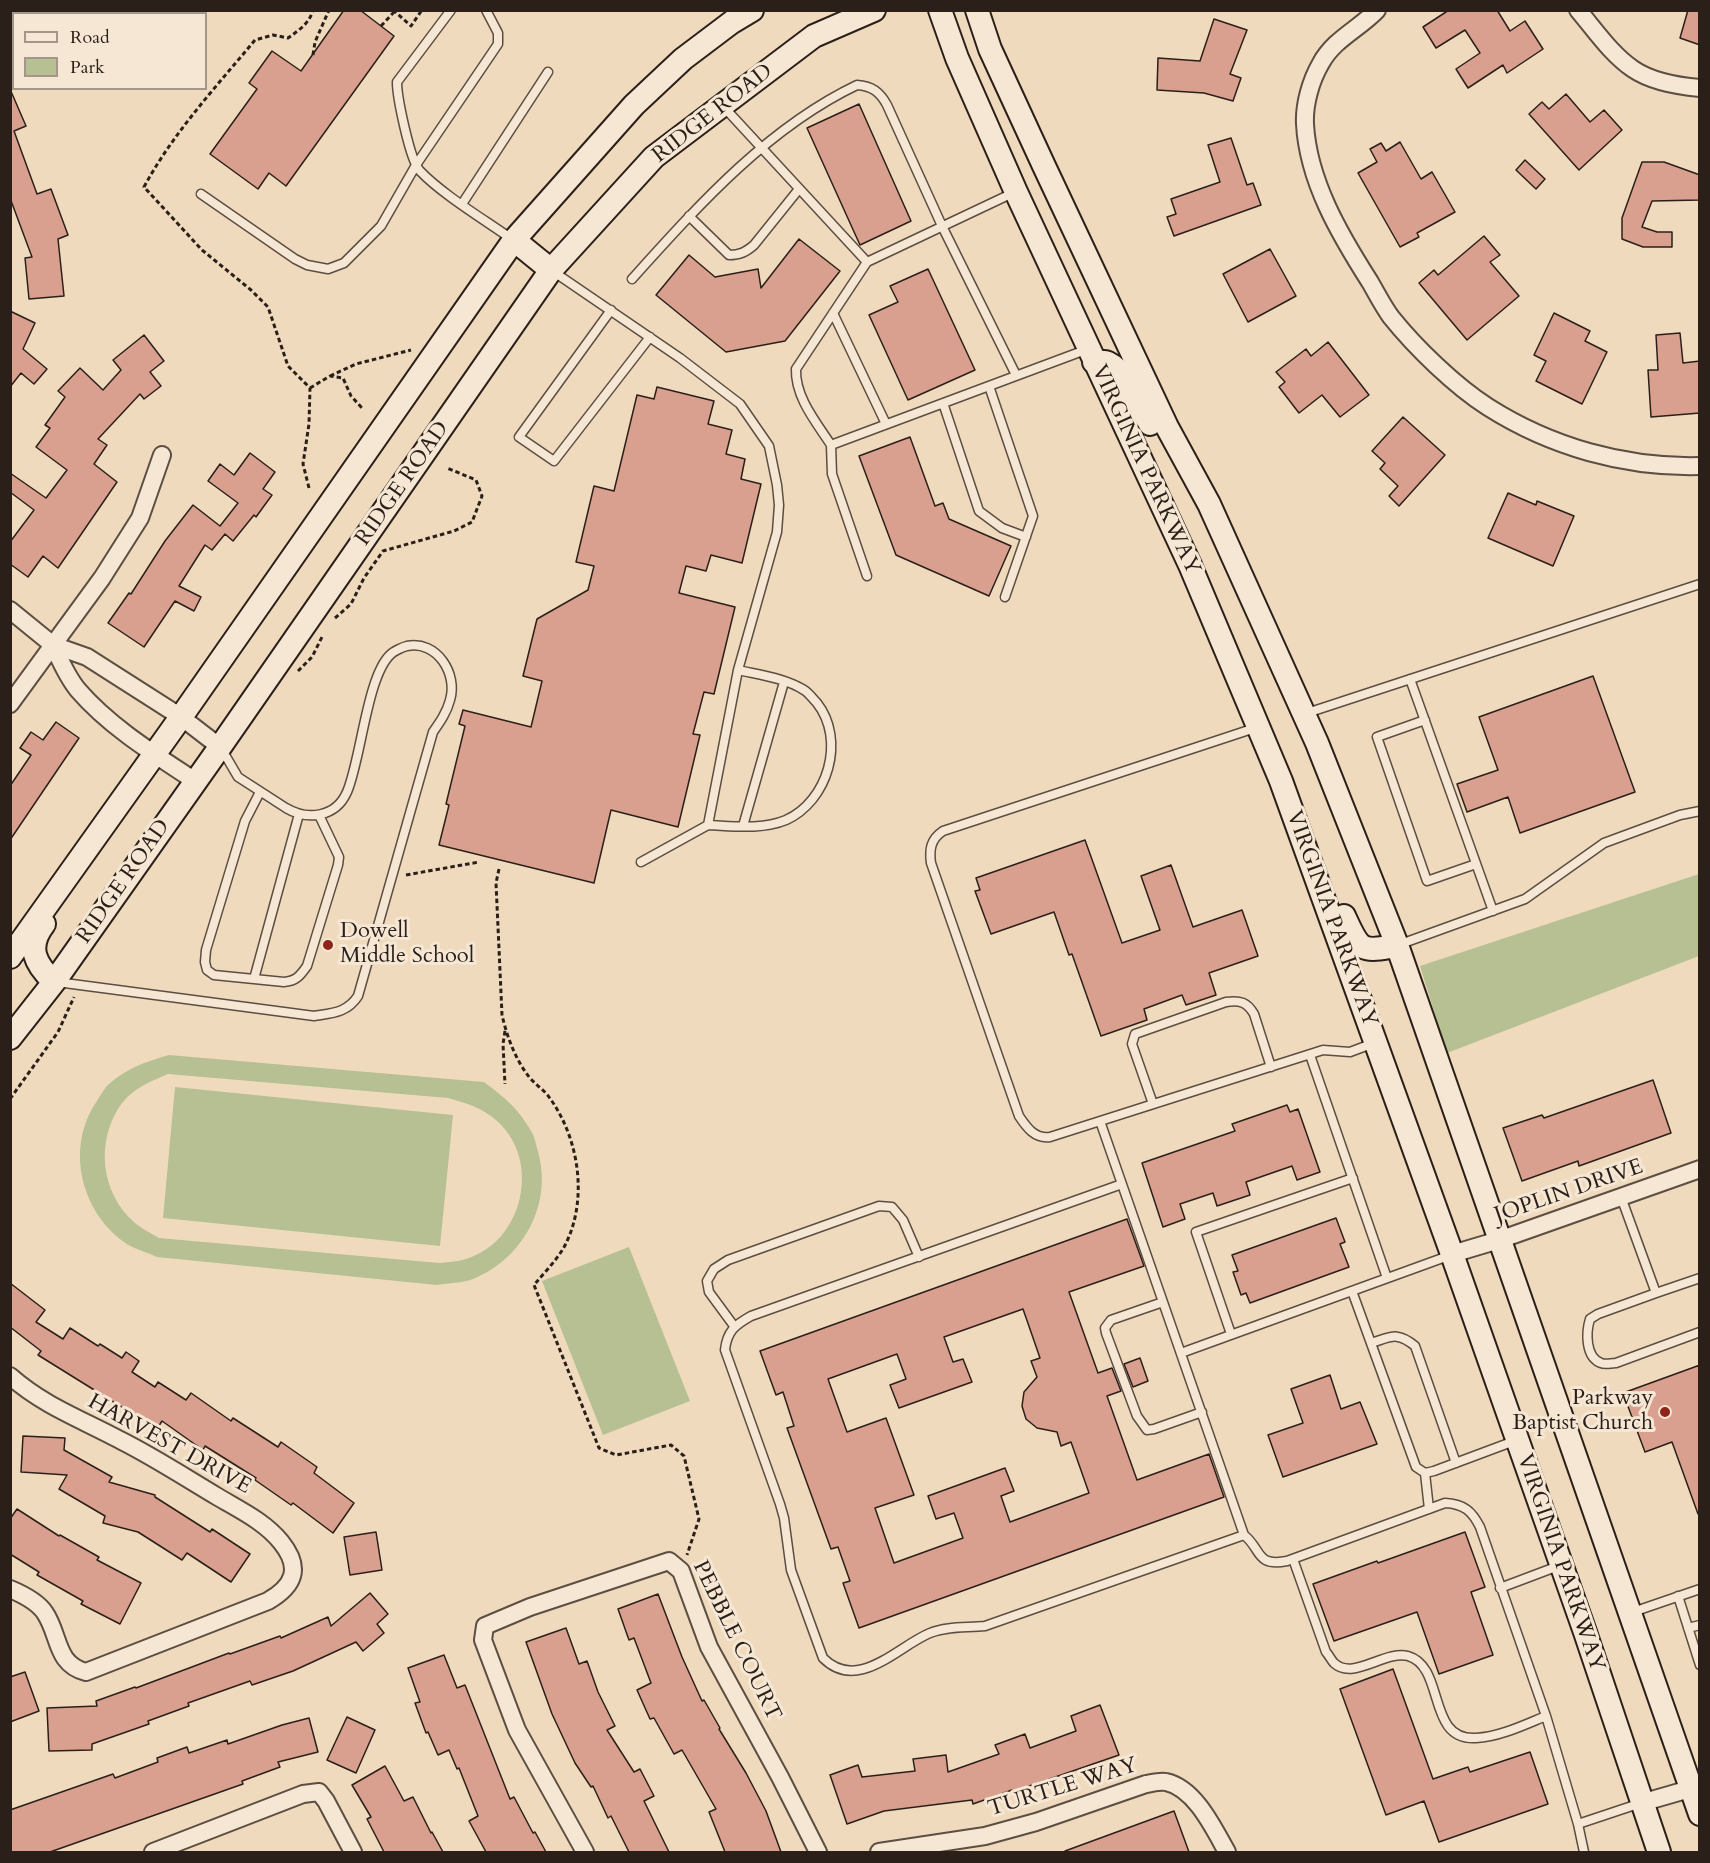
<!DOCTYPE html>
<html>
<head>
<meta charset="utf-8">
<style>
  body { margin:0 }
  #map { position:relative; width:1710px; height:1863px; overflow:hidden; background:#f0dabd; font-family:Cardo,serif }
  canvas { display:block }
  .frame { position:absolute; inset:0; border:12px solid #2b2019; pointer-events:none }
  .legend { position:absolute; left:12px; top:12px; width:195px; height:78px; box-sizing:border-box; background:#f5e7d4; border:2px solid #a49789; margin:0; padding:8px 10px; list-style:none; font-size:18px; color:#2b2019 }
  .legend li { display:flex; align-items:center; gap:12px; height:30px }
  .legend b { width:30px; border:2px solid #a49789 }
</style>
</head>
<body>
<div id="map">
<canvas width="1710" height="1863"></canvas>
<div class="frame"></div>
<ul class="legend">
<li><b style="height:8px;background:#f5e7d4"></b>Road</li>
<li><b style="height:16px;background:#b6c093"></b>Park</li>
</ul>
</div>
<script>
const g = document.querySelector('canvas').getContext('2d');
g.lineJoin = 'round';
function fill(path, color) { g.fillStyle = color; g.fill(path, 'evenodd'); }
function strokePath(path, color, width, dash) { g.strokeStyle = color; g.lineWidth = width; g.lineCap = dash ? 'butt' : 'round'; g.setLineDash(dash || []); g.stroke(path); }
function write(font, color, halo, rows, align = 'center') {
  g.font = font + ' Cardo,serif'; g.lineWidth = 6; g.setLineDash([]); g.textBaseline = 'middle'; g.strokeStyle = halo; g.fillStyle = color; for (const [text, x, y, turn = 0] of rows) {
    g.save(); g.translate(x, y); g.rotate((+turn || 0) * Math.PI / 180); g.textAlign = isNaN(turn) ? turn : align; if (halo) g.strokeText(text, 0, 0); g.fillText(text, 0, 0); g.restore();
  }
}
fill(new Path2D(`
  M1699 874V956L1447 1053 1420 966Z
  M169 1055 484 1082C504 1097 518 1108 531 1131 535 1137 536 1145 538 1152 553 1204 523 1259 473 1279 463 1283 449 1283 437 1285L157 1257C147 1252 133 1249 124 1242 81 1211 66 1149 95 1104 99 1098 103 1090 108 1085 127 1068 145 1062 169 1055ZM168 1074 448 1098C466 1103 483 1108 497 1121 542 1161 523 1242 466 1259 457 1262 447 1262 439 1263L159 1238C151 1233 142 1229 135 1223 100 1193 95 1140 122 1103 134 1088 151 1081 168 1074Z
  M175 1087 453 1115 440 1246 163 1218Z
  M629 1247 690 1401 603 1435 542 1281Z`), '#b6c093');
const building = new Path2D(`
  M344 10H360L394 36 286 186 269 173 258 189 210 154 257 89 249 83 272 51 301 71Z
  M1449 10H1497L1510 31 1525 21 1543 49 1507 73 1503 65 1468 88 1456 69 1480 53 1465 30 1436 48 1423 27Z
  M1688 10H1700V45L1680 38Z
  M1214 19 1247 30 1230 74 1241 78 1233 101 1204 93 1157 90 1158 58 1200 61Z
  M10 89 26 126 14 131 37 194 51 189 68 235 58 239 64 296 29 299 25 258 32 257 10 198Z
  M1566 94 1590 122 1604 110 1622 130 1579 170 1529 114 1542 102 1549 109Z
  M859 104 911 221 860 245 807 128Z
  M1231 138 1247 185 1253 183 1261 205 1174 236 1167 217 1176 214 1171 199 1220 182 1208 145Z
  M1400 142 1421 179 1432 172 1455 212 1417 233 1419 237 1400 247 1358 173 1377 162 1370 149 1381 143 1386 151Z
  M1525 160 1545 179 1536 189 1516 170Z
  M1642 162H1664L1700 175V200L1652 201 1642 227 1657 232H1672V247H1643L1622 239V218Z
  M1484 236 1500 255 1490 262 1519 296 1467 340 1419 283 1434 270 1438 275Z
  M799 239 840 271 785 341 726 352 656 295 689 255 715 277 758 269 761 288Z
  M1270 249 1296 296 1248 322 1223 274Z
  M928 269 975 370 908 400 869 315 898 302 890 286Z
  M10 311 35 323 23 349 47 369 34 384 21 373 10 387Z
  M1554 313 1590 331 1585 341 1607 352 1582 404 1536 381 1546 361 1534 355Z
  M1680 333 1683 363 1700 361V413L1651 417 1648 370H1658L1656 335Z
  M144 335 164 361 150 372 161 386 144 399 140 394 98 439 107 445 94 464 117 482 58 568 43 556 28 577 10 564V542L34 510 10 492V473L46 498 67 470 36 447 50 428 45 425 65 397 58 391 80 368 103 390 121 370 113 360Z
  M1328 342 1369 395 1340 417 1322 395 1299 413 1279 387 1285 382 1276 372 1306 349 1311 356Z
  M657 387 714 401 708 424 732 430 726 454 745 459 741 479 761 484 742 563 711 555 706 571 686 566 679 593 735 607 714 694 704 692 693 734 700 735 678 827 611 810 594 883 439 845 449 805 446 804 465 726 459 724 463 710 531 727 542 681 523 676 537 619 588 590 594 566 576 562 594 486 614 491 637 395 654 399Z
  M1403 417 1445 455 1399 506 1389 496 1398 486 1380 469 1385 463 1372 451Z
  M910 437 935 506 943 503 949 519 1011 546 989 596 896 555 859 456Z
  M250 453 275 472 263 489 272 495 256 517 254 515 233 541 225 534 212 550 205 545 179 586 201 597 194 611 175 601 144 647 108 623 129 593 131 594 165 541 193 505 220 526 238 503 208 481 220 464 234 475Z
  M1508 493 1536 505 1537 501 1574 516 1553 566 1488 538Z
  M1593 676 1635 792 1520 833 1508 797 1467 812 1457 784 1498 770 1479 717Z
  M56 722 79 738 10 840V786L31 755 20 748 31 732 43 740Z
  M1085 840 1122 943 1160 930 1141 876 1171 865 1193 927 1242 910 1258 956 1209 973 1216 995 1186 1005 1182 995 1144 1009 1147 1020 1101 1036 1072 954 1069 955 1054 912 991 934 975 891 980 890 976 878Z
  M1653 1080 1671 1133 1579 1166 1578 1161 1522 1181 1503 1128 1542 1115 1544 1118Z
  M1287 1105 1290 1112 1298 1109 1320 1172 1297 1180 1292 1166 1246 1182 1250 1195 1217 1206 1213 1193 1180 1204 1185 1219 1163 1227 1142 1163 1235 1131 1232 1124Z
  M1336 1218 1345 1242 1340 1244 1349 1267 1250 1303 1246 1293 1241 1295 1233 1272 1238 1271 1232 1255Z
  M1127 1219 1144 1266 1069 1292 1098 1373 1112 1368 1121 1391 1107 1396 1137 1480 1209 1454 1224 1497 859 1628 843 1583 850 1581 838 1547 831 1549 787 1428 794 1426 783 1392 776 1395 760 1351ZM1023 1309 1040 1358 1031 1361 1037 1377 1024 1392 1022 1406 1026 1419 1037 1428 1057 1432 1061 1446 1071 1442 1089 1493 1010 1522 1001 1496 1014 1491 1005 1468 928 1496 936 1519 954 1513 963 1538 894 1563 875 1508 914 1495 886 1418 847 1432 828 1379 897 1354 906 1379 890 1385 899 1408 972 1382 963 1359 953 1362 944 1337Z
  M10 1283 45 1310 36 1322 63 1339 70 1328 98 1346 100 1344 122 1358 126 1352 139 1361 132 1372 155 1387 158 1382 186 1400 191 1393 231 1421 233 1418 278 1447 281 1442 317 1467 314 1473 354 1503 333 1533 293 1503 291 1505 255 1480 256 1478 205 1446 203 1450 162 1421 157 1429 38 1355 41 1351 10 1327Z
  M1140 1358 1148 1381 1133 1387 1124 1364Z
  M1700 1365V1514H1698L1672 1442 1645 1452 1623 1393Z
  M1330 1375 1341 1409 1360 1402 1377 1444 1283 1477 1268 1435 1303 1423 1291 1389Z
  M23 1436 65 1438 64 1450 112 1477 109 1482 155 1495V1497L210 1532 212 1529 250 1554 231 1582 187 1553 182 1560 138 1532 103 1523 105 1516 59 1489 67 1475 21 1472Z
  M17 1509 59 1536 60 1535 99 1557 97 1560 141 1583 120 1624 81 1604 83 1601 37 1575 39 1572 10 1554V1519Z
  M376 1532 382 1570 350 1575 344 1537Z
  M1465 1532 1485 1587 1471 1592 1493 1655 1439 1674 1417 1612 1334 1641 1313 1584 1377 1561 1378 1563Z
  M370 1593 388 1614 377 1624 384 1633 363 1651 356 1642 293 1671 252 1685 250 1681 188 1703 189 1706 148 1721 149 1724 92 1744V1750L49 1751 47 1708 97 1706 96 1701 135 1687 136 1688 229 1653 230 1654 280 1636 281 1638 328 1617 331 1626Z
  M658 1594 682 1657 702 1701 704 1700 720 1728 719 1729 746 1773 766 1811 781 1852H725L709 1812 716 1809 682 1750 674 1754 654 1718 650 1719 637 1690 651 1683 634 1638 629 1640 618 1609Z
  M566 1628 579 1664 587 1661 598 1692 615 1726 607 1730 634 1772 640 1769 654 1796 644 1801 669 1852H629L611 1816 608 1818 593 1786 591 1787 575 1763 552 1714 526 1642Z
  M444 1655 457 1688 465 1685 510 1799 514 1797 533 1833 535 1832 546 1852H486L469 1821 478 1816 459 1768 457 1769 449 1750 438 1755 428 1732 426 1733 415 1703 420 1702 408 1668Z
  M1393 1669 1433 1779 1468 1767 1470 1772 1530 1752 1548 1804 1439 1842 1424 1801 1386 1815 1340 1689Z
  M25 1672 39 1711 10 1722V1677Z
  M1100 1705 1119 1755 1012 1792V1790L973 1804 972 1800 884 1811 847 1824 830 1775 858 1765 862 1777 915 1771 913 1759 946 1755 948 1772 999 1754 995 1745 1025 1734 1030 1748 1076 1731 1071 1716Z
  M347 1717 375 1730 356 1773 327 1760Z
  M309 1718 318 1752 278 1762 280 1767 242 1781 243 1784 50 1852H10V1810L113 1774 115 1778 158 1762 157 1758 187 1747 189 1753 227 1740 228 1744 282 1725Z
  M385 1766 404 1801 413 1797 431 1833 432 1832 443 1852H384L367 1819 371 1817 352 1785Z
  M1174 1811 1189 1852H1066L1065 1851Z`);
fill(building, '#d99f8f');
strokePath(building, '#2b2019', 1.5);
const lane = new Path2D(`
  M451 10 397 82C397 97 410 161 420 171 443 195 485 220 513 240
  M722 105 867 262
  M1015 192 867 262 796 369C795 397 816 422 831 445L1088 349
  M201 194 295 259 307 265 328 269 344 263 381 226 416 165 498 44V33L486 10
  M462 204 548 72
  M689 216 729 255C740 255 746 252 754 245L799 189
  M551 270 680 358 740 404 769 446 777 485 779 505 777 532 738 670 708 825C733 826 762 830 786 820 828 801 846 740 817 703 813 699 809 693 804 690 785 678 760 675 738 670
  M632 279C698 206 767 128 857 85 872 86 880 92 887 105L942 226 1016 375
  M611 310 519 437 554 461 650 337
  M833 313 886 424
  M989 386 1033 516 1005 597
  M943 403 979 511 1002 528 1026 537
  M831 445 832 474 867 576
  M1410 679 1493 911
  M1304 714 1700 584
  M1425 720 1377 737 1427 881 1476 864
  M1258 727 943 831C931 839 929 849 931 863L1019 1116C1027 1128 1035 1139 1050 1137L1323 1050 1350 1052 1374 1043
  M260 792 245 821 206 950 205 962 207 970 214 975 284 982C296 981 300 976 307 966L338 865 339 857 319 815
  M743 826 784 682
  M641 862 708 825
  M1398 945 1525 899 1604 843 1680 815 1700 811
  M254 979 299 814
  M57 982 314 1016C332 1013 347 1013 358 996L433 732C440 722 447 712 450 700 458 674 437 640 407 646 403 647 394 651 391 654 367 675 361 760 347 792 336 817 308 821 286 808L238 777 221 748
  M1310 1055 1387 1278
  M1153 1104 1132 1044 1135 1034 1226 1002C1240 1000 1247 1002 1254 1014L1271 1067
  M1100 1121 1244 1535C1262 1549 1255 1567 1287 1561L1445 1503C1464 1504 1472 1511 1480 1527L1546 1716 1578 1824
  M1122 1184 751 1316C735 1325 727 1331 725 1350L780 1504 784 1518 791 1570 823 1658C858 1693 898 1646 930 1633 947 1626 967 1628 985 1626L1244 1535
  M1621 1197 1656 1293 1700 1278
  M1352 1291 1416 1467 1425 1473 1434 1471 1517 1440
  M1656 1293 1598 1314 1590 1319C1586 1332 1585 1357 1601 1363 1605 1365 1611 1363 1616 1363L1700 1332
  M1163 1302 1111 1320 1105 1328 1106 1333 1137 1416 1147 1430 1154 1429 1202 1412
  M734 1326 709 1292 707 1281 714 1269 728 1260 879 1206 892 1207 903 1220 919 1257
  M1231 1334 1196 1232 1353 1178
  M1371 1343C1391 1337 1397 1331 1415 1346L1456 1463
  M1181 1353 1451 1255
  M1425 1473 1429 1509
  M1293 1559 1326 1652C1329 1655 1331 1660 1334 1663 1353 1681 1385 1650 1408 1656 1446 1667 1426 1741 1476 1738 1499 1737 1524 1725 1546 1716
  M1500 1588 1561 1565
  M1678 1596 1700 1665
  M1630 1613 1700 1589
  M1688 1628 1700 1625
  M1584 1852 1578 1824 1641 1803`);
const street = new Path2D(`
  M1377 10C1359 29 1334 39 1321 63 1311 80 1304 104 1305 124 1308 181 1340 235 1370 282 1377 294 1383 306 1391 317 1415 347 1455 386 1488 407 1551 447 1625 468 1700 466
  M1578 10C1595 30 1611 54 1633 69 1652 82 1677 86 1700 88
  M10 610 53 645 87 657 181 717 220 747
  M53 645C60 660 67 677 78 690 110 727 154 754 195 781
  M10 704 102 578 140 518 162 455
  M1452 1254 1499 1240 1700 1169
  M10 1376C44 1406 81 1419 120 1440 154 1457 186 1478 218 1497 240 1510 265 1522 281 1542 302 1568 294 1586 268 1601L86 1672C55 1664 60 1635 45 1613 38 1602 22 1594 10 1589
  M1641 1803 1700 1786
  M153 1852 303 1794 319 1792 326 1801 353 1852
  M585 1852 517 1730 483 1640 485 1626 530 1607 669 1561 681 1571 709 1647 780 1777 818 1852
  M879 1852 985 1836 1036 1822 1146 1784C1152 1783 1160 1781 1166 1782 1195 1788 1214 1829 1227 1852`);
const secondary = new Path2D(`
  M940 10 957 58 1016 192 1190 565 1281 781 1452 1254 1585 1632 1659 1852
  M977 10 990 49 1044 166 1167 427 1209 504 1317 743 1397 945 1700 1814
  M514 240 551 270
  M1094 362C1099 362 1105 361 1108 363 1127 372 1140 406 1150 424
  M1344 916C1359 949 1360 954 1397 945
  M44 924C26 947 35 964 54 982
  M10 957 181 717 514 240 634 105 683 59 732 22 752 10
  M10 1038 54 982 220 747 551 270 654 157 814 36 874 10`);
strokePath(lane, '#5c4e42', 11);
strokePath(street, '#5c4e42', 20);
strokePath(secondary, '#2b2019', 26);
strokePath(new Path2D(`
  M393 10 411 26 422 10
  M381 26 395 11
  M313 55 315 42 329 10
  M330 376 356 364 411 350
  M310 388 330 376 343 378 351 396 362 408
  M309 488 303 464 309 424 310 388 288 366 268 307 251 290 202 250 144 187C173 133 216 87 255 40L273 35 288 38C299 30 309 24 313 10
  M335 618 351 604 364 578 383 551 454 531 472 522 482 496 476 480 447 468
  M298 671 312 657 323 635
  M499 869 496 883 502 1015C507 1037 516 1061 530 1078 536 1085 544 1090 549 1097 580 1139 589 1203 563 1249 555 1262 543 1274 534 1285L599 1448 616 1455 671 1445 684 1456 699 1519 687 1555
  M406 875 479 862
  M505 1031 503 1044 505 1084
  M10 1099 58 1032 74 997`), '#2b2019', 3, [4.5, 3]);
strokePath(lane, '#f5e7d4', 8);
strokePath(street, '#f5e7d4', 16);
strokePath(secondary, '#f5e7d4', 22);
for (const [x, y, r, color] of [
  [328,945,6,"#8f2418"],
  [1665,1412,6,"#8f2418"]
]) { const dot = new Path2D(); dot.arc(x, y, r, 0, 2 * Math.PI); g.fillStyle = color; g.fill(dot); strokePath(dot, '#f5e7d4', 2); }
write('22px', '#2b2019', '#f5e7d4', [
  ["RIDGE ROAD",713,114,-38],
  ["VIRGINIA PARKWAY",1145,470,65],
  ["RIDGE ROAD",403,484,-55],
  ["RIDGE ROAD",124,882,-55],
  ["VIRGINIA PARKWAY",1331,919,70],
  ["JOPLIN DRIVE",1569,1192,-19],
  ["HARVEST DRIVE",169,1445,29],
  ["VIRGINIA PARKWAY",1560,1563,71],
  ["PEBBLE COURT",736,1641,64],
  ["TURTLE WAY",1063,1788,-17]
]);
write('22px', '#2b2019', '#f5e7d4', [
  ["Dowell",340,932],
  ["Middle School",340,957],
  ["Parkway",1653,1399,"right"],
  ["Baptist Church",1653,1424,"right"]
], 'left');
</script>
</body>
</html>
